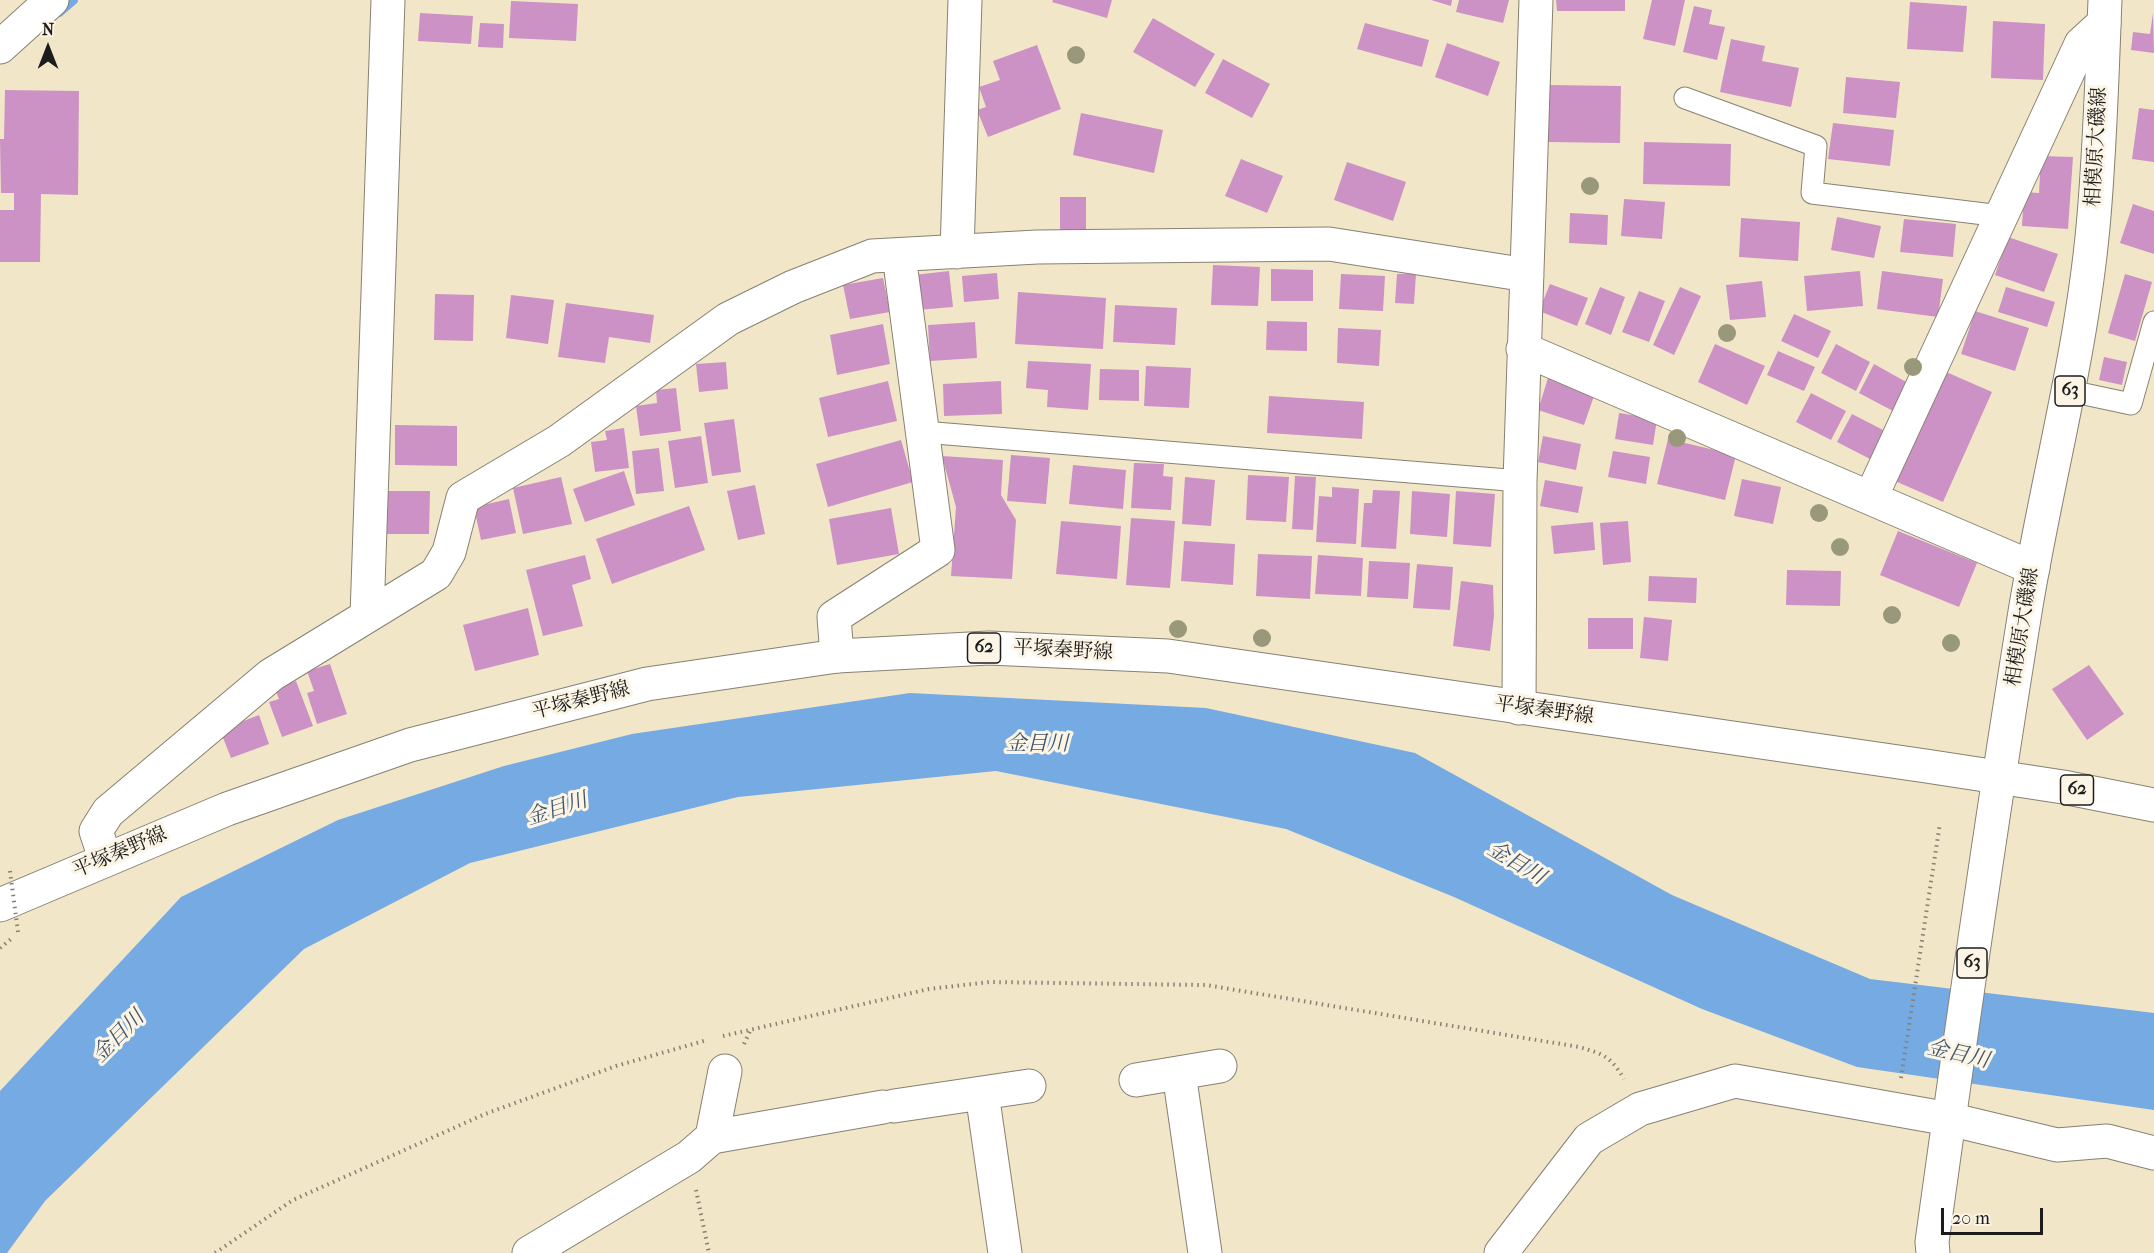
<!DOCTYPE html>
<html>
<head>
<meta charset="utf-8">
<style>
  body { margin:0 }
  #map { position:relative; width:2154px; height:1253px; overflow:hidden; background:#f2e6c9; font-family:"IM FELL French Canon",serif }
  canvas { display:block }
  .north { position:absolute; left:18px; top:18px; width:60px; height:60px; -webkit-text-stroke:4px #fcf5e5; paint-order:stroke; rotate:0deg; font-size:16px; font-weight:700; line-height:24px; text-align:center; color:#1c1c1c }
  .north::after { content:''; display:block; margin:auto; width:21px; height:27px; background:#1c1c1c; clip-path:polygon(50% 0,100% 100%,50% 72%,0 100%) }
  .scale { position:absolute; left:1941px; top:1208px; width:102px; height:27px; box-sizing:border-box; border:3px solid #1c1c1c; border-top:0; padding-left:8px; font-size:18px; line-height:21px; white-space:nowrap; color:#1c1c1c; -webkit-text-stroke:4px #fcf5e5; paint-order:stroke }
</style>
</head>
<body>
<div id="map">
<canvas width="2154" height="1253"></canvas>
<div class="north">N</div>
<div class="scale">20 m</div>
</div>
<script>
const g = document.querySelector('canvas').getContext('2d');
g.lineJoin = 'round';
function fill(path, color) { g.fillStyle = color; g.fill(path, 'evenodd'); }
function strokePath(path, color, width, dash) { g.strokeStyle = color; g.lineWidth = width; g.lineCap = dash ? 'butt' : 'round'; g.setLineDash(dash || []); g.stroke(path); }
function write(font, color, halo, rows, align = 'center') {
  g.font = font + ' "IM FELL French Canon","Noto Serif JP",serif'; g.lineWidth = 6; g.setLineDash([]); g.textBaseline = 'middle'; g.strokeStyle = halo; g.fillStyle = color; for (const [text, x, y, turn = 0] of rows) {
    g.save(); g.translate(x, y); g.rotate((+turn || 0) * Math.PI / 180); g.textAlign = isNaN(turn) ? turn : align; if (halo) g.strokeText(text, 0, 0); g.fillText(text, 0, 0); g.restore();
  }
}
fill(new Path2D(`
  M910 693 1206 708 1415 753 1672 895 1870 979 2154 1013V1110L1857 1067 1702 1009 1454 897 1286 829 996 771 738 797 470 863 304 949 45 1201 7 1253H0V1091L181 897 338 820 504 766 632 734Z`), '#75aae3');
strokePath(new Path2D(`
  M59 12 73 0`), '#75aae3', 10);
fill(new Path2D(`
  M1053 0H1112L1107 18 1052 2Z
  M1431 0H1452L1451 6Z
  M1459 0H1509L1503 23 1456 12Z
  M1556 0H1625V11H1557Z
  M1652 0H1685L1675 46 1643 39Z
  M511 1 578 4 576 41 509 38Z
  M1910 2 1967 6 1963 52 1907 49Z
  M1694 6 1712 10 1709 24 1725 27 1717 60 1683 52Z
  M420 13 473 16 471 44 418 41Z
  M2153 13 2154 53 2131 50 2133 32 2150 34Z
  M1153 18 1215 54 1195 87 1133 52Z
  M1993 21 2045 24 2043 80 1991 78Z
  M480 23 504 24 503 48 478 47Z
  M1365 23 1429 40 1422 67 1357 49Z
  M1731 39 1765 46 1762 61 1799 68 1791 107 1720 92Z
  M1447 43 1500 62 1488 96 1435 77Z
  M1037 45 1061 109 988 137 977 110 986 107 979 87 1000 80 993 61Z
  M1223 59 1270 84 1252 118 1205 93Z
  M1846 77 1900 82 1896 118 1843 113Z
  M1549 85 1621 86 1620 143 1548 142Z
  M5 90 79 91 78 195 41 194 40 262H0V210H14V193H1L0 139H4Z
  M2139 108 2154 110V162L2132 159Z
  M1081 113 1163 130 1154 173 1073 155Z
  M1833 123 1894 130 1890 166 1828 159Z
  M1644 142 1731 144 1730 186 1643 184Z
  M2041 156 2073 157 2068 229 2022 226 2024 192 2039 193Z
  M1241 159 1283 176 1267 213 1225 196Z
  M1347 162 1406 182 1393 221 1334 200Z
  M1060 197H1086V234H1060Z
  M1624 199 1665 202 1662 239 1621 236Z
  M2133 204 2154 211V254L2120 243Z
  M1570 213 1608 215 1607 245 1569 243Z
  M1837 217 1881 226 1874 258 1831 250Z
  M1741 218 1800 222 1798 261 1739 257Z
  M1904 219 1956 224 1953 257 1900 252Z
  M2008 237 2058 254 2044 292 1995 275Z
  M1213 265 1260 267 1258 306 1211 305Z
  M1271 269 1313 270V301H1271Z
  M949 271 953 307 917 310 914 275Z
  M1860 271 1863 306 1807 311 1804 276Z
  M1882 271 1943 279 1938 317 1877 309Z
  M997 273 999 299 964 302 962 276Z
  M1341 274 1385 276 1383 311 1339 309Z
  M1397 274H1416L1414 304 1395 303Z
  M2125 274 2152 282 2135 341 2108 333Z
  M883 278 890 312 850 319 843 285Z
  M1762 281 1766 317 1730 320 1726 285Z
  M1550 284 1588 298 1577 326 1539 311Z
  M1600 287 1625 297 1611 335 1585 324Z
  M1680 287 1701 296 1674 355 1653 345Z
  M2006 287 2055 302 2047 327 1998 312Z
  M1639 291 1665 301 1649 342 1622 332Z
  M1018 292 1106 298 1103 349 1015 344Z
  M435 294 474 295 473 341 434 340Z
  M511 295 554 300 548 344 506 338Z
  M566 303 654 315 650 343 609 337 605 363 558 357Z
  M1115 305 1177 308 1175 345 1113 342Z
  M1975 311 2029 328 2015 371 1961 354Z
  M1794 314 1831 331 1818 358 1781 341Z
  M1267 321 1307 322V351L1266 350Z
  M975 322 977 358 930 361 928 325Z
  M883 324 890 364 837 375 830 335Z
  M1338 328 1381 330 1379 366 1337 363Z
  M1715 344 1765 366 1747 405 1698 382Z
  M1836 344 1870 362 1856 391 1821 373Z
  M1778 351 1815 367 1804 391 1767 375Z
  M2104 357 2127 362 2122 385 2099 380Z
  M1028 361 1091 364 1088 410 1047 407 1048 390 1026 388Z
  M726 362 728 389 699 392 696 364Z
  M1874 364 1908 383 1893 411 1859 393Z
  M1146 366 1191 368 1189 408 1144 406Z
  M1100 369 1139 370V401L1099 400Z
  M1944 371 1992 392 1943 502 1895 481Z
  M1548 378 1595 393 1584 425 1538 410Z
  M888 381 897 421 828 437 819 398Z
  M1001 381 1002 414 944 416 943 384Z
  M676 388 681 431 640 436 636 406 657 403 656 390Z
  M1811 393 1846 411 1831 440 1796 422Z
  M1269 396 1364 402 1362 439 1267 433Z
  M1619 413 1657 419 1653 445 1615 439Z
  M1852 414 1887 432 1872 460 1837 442Z
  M734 419 741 472 712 476 704 423Z
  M395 425 457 426V466L395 465Z
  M624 428 629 468 595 472 591 442 607 440 605 431Z
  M701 436 708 483 675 488 668 441Z
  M1543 436 1581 444 1576 470 1538 462Z
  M1668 439 1736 455 1725 500 1657 484Z
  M901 440 913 482 828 507 816 464Z
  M659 448 664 491 636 494 632 451Z
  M1613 451 1650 457 1646 484 1608 477Z
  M1011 455 1050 458 1046 504 1007 501Z
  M942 456 1003 460 1001 495 1016 520 1012 579 951 576 956 507Z
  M1134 463 1164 464 1163 476 1173 477 1171 510 1131 508Z
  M1073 465 1126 470 1123 509 1069 504Z
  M624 471 635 505 585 522 573 489Z
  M1248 475 1289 477 1286 522 1246 520Z
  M1295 476 1316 477 1313 530 1292 529Z
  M561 477 572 524 523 534 513 488Z
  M1185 477 1215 480 1211 526 1182 524Z
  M1742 479 1781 487 1773 524 1734 516Z
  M1545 480 1583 487 1578 513 1540 506Z
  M755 485 765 534 738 540 727 491Z
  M1332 487 1359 489 1356 544 1316 542 1319 496 1332 497Z
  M1373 490 1400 491 1396 549 1361 547 1364 503H1372Z
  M384 491H430L429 534H383Z
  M1412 491 1450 494 1447 537 1410 534Z
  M1456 491 1495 494 1491 547 1453 544Z
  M509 499 516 533 481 540 474 507Z
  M689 506 705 550 612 584 596 539Z
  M891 508 899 554 837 565 829 519Z
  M1131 518 1175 521 1170 588 1126 585Z
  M1061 521 1121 526 1117 579 1056 574Z
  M1628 521 1631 562 1603 565 1600 523Z
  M1593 522 1595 550 1554 554 1551 526Z
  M1898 531 1977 563 1959 607 1880 575Z
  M1184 541 1235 544 1233 585 1181 581Z
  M1258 554 1312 556 1310 599 1256 596Z
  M585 555 591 579 572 585 583 626 543 636 526 570Z
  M1318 555 1363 558 1361 596 1315 594Z
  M1369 561 1410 563 1408 599 1367 597Z
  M1417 564 1453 567 1450 610 1413 608Z
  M1787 570 1841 571 1840 606 1786 605Z
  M1649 576 1697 578 1696 603 1648 601Z
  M1461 581 1493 585 1494 616 1490 651 1453 646Z
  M528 608 539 655 475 671 463 625Z
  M1644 617 1672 620 1668 661 1640 658Z
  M1588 618H1633V649H1588Z
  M330 664 347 714 317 724 307 693 314 691 307 671Z
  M2089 665 2124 714 2087 740 2052 689Z
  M296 681 313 726 282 737 269 702 279 699 275 689Z
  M259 715 269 744 231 758 220 730Z`), '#cc92c5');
const lane = new Path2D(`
  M1685 98 1816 146 1812 193 2001 216
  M2070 391 2131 404 2154 322
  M923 432 1520 481`);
const street = new Path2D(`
  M0 47 52 0
  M957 252 965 0
  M1523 349 2033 568
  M1871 497 2081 44 2104 23
  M367 616 388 0
  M837 656 834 617 938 550 899 255
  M1519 708 1520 481 1536 0
  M105 858 96 831 108 812 271 675 436 574 449 552 463 498 559 441 728 319 793 287 872 256 1037 247 1329 244 1527 275
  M1179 1073 1205 1253
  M1136 1080 1220 1066
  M982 1093 1005 1253
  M894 1106 1029 1086
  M712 1137 725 1071
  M529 1253 689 1157 712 1137 883 1107
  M1501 1253 1589 1139 1640 1109 1735 1081 1949 1119 2057 1145 2107 1141 2154 1153`);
const primary = new Path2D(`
  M0 905 227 809 410 745 647 684 837 656 989 648 1168 656 1926 766 2063 787 2154 805
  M1933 1253 1932 1242C1961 1032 1991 822 2025 612 2046 483 2081 357 2093 227 2100 152 2102 75 2105 0`);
strokePath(lane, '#878172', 23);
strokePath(street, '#878172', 35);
strokePath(primary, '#878172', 35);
strokePath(new Path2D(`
  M0 948 11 939
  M723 1036 929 989 990 982 1206 985 1579 1047C1604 1054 1611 1057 1624 1079
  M744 1044 751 1029
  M1901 1078 1940 823
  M696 1190 709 1253
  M215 1253 293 1200 485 1114 616 1066 707 1040`), '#878172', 4, [1.5, 4.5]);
strokePath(lane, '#fff', 21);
strokePath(street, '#fff', 33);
strokePath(primary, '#fff', 33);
strokePath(new Path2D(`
  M10 871 18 932`), '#878172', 4, [1.5, 4.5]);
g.fillStyle = '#99987a';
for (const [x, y] of [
  [1076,55],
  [1590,186],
  [1727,333],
  [1913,367],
  [1677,438],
  [1819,513],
  [1840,547],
  [1892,615],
  [1178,629],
  [1262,638],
  [1951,643]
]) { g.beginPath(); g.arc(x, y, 9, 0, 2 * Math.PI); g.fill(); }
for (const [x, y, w] of [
  [2070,391,30],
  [984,648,33],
  [2077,790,33],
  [1972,963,30]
]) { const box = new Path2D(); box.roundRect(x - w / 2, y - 15, w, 30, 4.5); g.fillStyle = '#fcf5e5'; g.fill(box); strokePath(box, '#1c1c1c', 1.5); }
write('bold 18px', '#1c1c1c', null, [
  ["63",2070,391],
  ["62",984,648],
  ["62",2077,790],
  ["63",1972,963]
]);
write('20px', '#1c1c1c', '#fcf5e5', [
  ["相模原大磯線",2097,147,-87],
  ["相模原大磯線",2023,627,-81],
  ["平塚秦野線",1063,651,3],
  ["平塚秦野線",581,701,-14],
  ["平塚秦野線",1544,711,8],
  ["平塚秦野線",120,853,-23]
]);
write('italic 21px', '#40556c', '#fcf5e5', [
  ["金目川",1037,745],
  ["金目川",557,810,-18],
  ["金目川",1516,864,31],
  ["金目川",119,1037,-45],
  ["金目川",1958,1055,13]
]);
</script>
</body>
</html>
